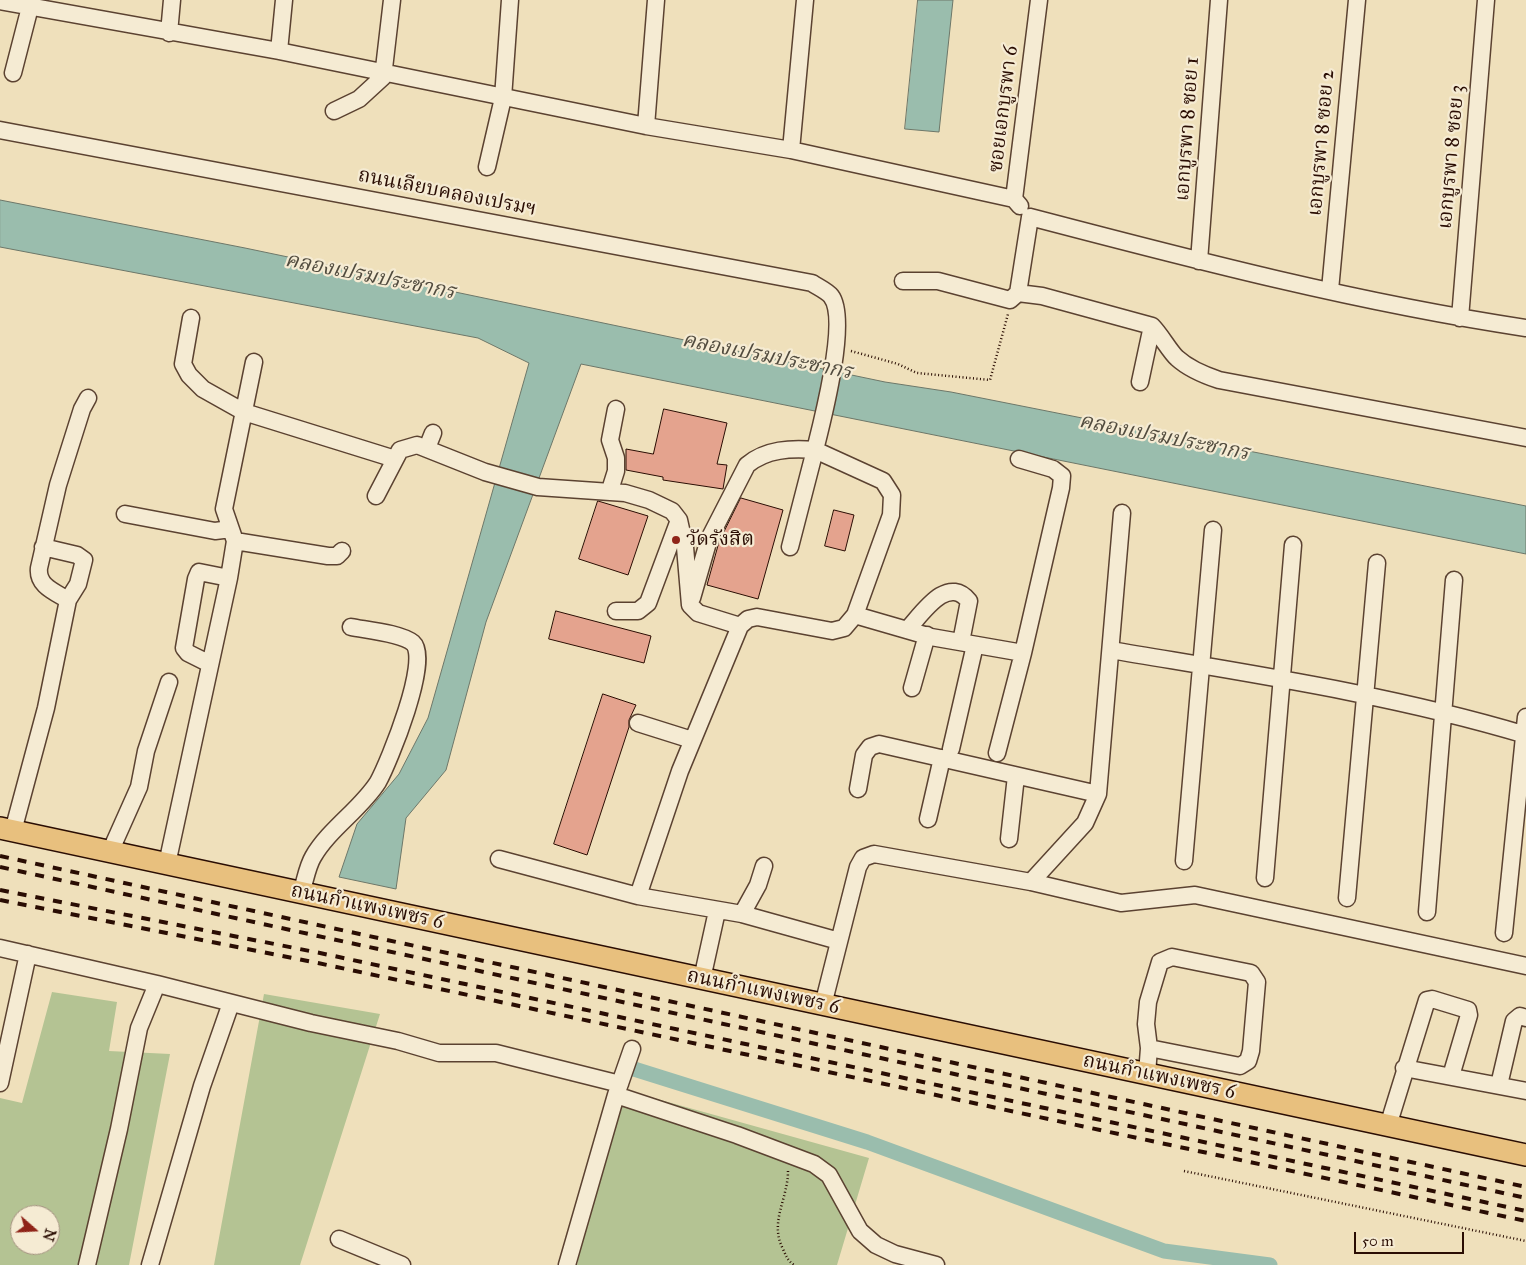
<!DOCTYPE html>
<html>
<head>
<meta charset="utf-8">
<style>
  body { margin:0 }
  #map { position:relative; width:1526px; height:1265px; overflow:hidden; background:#efe0bb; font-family:"IM FELL Great Primer",serif }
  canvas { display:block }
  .north { position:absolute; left:10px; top:1205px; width:50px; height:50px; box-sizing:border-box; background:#f5ebd3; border:1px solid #a49280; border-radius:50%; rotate:109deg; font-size:14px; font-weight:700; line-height:20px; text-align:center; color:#2a0d03 }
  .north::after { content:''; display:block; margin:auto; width:18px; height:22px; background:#8f2418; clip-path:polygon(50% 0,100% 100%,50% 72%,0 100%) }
  .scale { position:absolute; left:1354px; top:1232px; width:110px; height:22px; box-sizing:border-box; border:2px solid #2a0d03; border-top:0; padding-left:6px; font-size:15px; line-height:18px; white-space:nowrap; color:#2a0d03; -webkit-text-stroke:4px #f5ebd3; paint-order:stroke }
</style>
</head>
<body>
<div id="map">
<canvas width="1526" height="1265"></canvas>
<div class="north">N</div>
<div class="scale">50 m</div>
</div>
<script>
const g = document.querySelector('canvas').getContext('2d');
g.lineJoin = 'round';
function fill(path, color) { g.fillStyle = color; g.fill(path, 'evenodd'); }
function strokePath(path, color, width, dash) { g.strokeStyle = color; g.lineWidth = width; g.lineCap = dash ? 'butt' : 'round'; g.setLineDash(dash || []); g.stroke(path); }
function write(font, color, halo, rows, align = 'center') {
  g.font = font + ' "IM FELL Great Primer","Noto Serif Thai",serif'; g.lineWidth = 4.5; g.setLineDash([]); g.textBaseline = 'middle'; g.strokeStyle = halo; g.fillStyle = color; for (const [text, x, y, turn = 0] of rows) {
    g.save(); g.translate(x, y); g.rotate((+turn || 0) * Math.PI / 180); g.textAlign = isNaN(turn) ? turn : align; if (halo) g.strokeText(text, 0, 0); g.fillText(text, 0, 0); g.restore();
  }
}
fill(new Path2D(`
  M52 992 117 1002 109 1051 170 1054 129 1265H0V1098L22 1103ZM20 1215H50V1245H20Z
  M264 994 380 1014 300 1265H214Z
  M614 1087 869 1158 837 1265H577Z`), '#b4c393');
const water = new Path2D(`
  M918 0H953L939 132 905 129Z
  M0 200 245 248 885 382 951 392 1526 506V554L581 364 486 622 446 770 406 818 396 889 339 877 357 824 399 774 428 718 529 363 478 338 0 247Z`);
fill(water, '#9abdad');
strokePath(water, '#6d7769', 1);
strokePath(new Path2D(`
  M634 1069 867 1142 1164 1251 1270 1265`), '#9abdad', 15);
const building = new Path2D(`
  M664 409 727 423 717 464 727 465 723 489 663 480V477L626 470V449L653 454Z
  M741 498 783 510 758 599 707 585 719 542Z
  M598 501 648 516 628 575 579 559Z
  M834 510 854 515 845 551 825 546Z
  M556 611 651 636 644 663 549 639Z
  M603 694 636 705 629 720V727L587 855 554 844Z`);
fill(building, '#e4a38e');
strokePath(building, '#2a0d03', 1);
const minor = new Path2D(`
  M0 1 279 51 646 126 791 150 1014 199
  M169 33 172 0
  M279 51 284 0
  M13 73 30 7
  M334 111 359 99 383 77 392 0
  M646 126 656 0
  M0 130 812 283C818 287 827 291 831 296 849 319 822 422 815 450L883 481 892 495 891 515 855 615 844 628 832 631 757 617 748 619 740 626 680 771 638 896 742 914 839 941
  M791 150 805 0
  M487 167 503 98 510 0
  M1020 206 1014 199 1039 0
  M1030 217C1194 260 1359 303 1526 328
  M1199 261 1219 0
  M903 281H938L1010 300 1018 293 1042 296 1152 326C1161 335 1170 352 1177 358 1189 369 1204 375 1219 380L1526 438
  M1330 290 1357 0
  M1018 293 1030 217
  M191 318 183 364 189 375 203 389 244 412 395 459
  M1460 318 1486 0
  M1140 382 1152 326
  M427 448 433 433
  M610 490 616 471V458L610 440 616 409
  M376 496 400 450 417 445 485 472 538 487 625 493 649 500 672 511 679 520 685 547 690 605 698 613 740 626
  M125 514 215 531 231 529
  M235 541 328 556H337L342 551
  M43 547 77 555 84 560 78 584 68 600
  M692 598 709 539 747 465C766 449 791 448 815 450L790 547
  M616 611H638L648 603 679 520
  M855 615 931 637 1023 653
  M907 630C922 614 947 574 969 601L961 642
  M1111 650C1251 674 1389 694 1526 735
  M210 664 188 653 184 648 196 579 199 572 229 578
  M912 688 927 635
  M638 723 692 740
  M951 749 975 645
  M997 753 1023 653 1061 488 1062 476 1053 469 1019 459
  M858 789 864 755 870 747 879 744 1098 794
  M928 819 942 758
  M13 831 46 708 68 600C55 592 37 586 39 568L58 485 82 409 88 398
  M1009 839 1016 776
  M110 852 139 787 146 751 169 682
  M499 859 638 896
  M1184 861 1213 530
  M167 864 229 578 235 541 224 509 254 362
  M1265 878 1293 545
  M1031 882 1085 823 1098 794 1122 513
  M301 893C305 882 307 867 313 857 329 829 361 809 378 782 389 762 431 659 413 643 401 633 366 630 351 627
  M1347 898 1377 563
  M1427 912 1454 580
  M742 914 758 885 764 866
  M1504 933 1526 717
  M0 948 157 984
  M702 979 717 911
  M823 1005 858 867 863 858 874 854 1031 882 1121 903 1195 895 1526 966
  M1404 1068 1526 1091
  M1147 1074 1149 1048 1146 1024 1148 1002 1160 962 1172 957 1251 973 1257 982 1251 1051 1248 1061 1240 1066 1149 1048
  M0 1083 28 954
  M1499 1085 1514 1021 1520 1016 1526 1018
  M616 1095 737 1135 814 1164 829 1175 860 1231 876 1245 895 1254 936 1265
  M1388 1126 1427 1000 1432 999 1468 1010 1469 1015 1451 1076
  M339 1239 402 1265
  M87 1265 119 1129 139 1028 157 984 311 1023 398 1041 439 1053H496L620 1084
  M150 1265 202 1086 231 1003
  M567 1265 616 1095 632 1049`);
const major = new Path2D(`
  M0 828 1526 1155`);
strokePath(minor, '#5b4231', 19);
strokePath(major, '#2a0d03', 24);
strokePath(new Path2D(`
  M851 351 898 364 917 373 990 380 1008 314
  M788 1171C788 1199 769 1222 783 1249 786 1256 788 1261 794 1265
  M1184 1171 1526 1241`), '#2a0d03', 2.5, [1, 2.5]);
strokePath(minor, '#f5ebd3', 16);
strokePath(major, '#e8c07e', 21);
strokePath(new Path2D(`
  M0 856 1526 1187
  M0 867 1526 1198
  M0 890 320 953 1526 1211
  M0 900 318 963 1526 1221`), '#2a0d03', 4, [9, 9]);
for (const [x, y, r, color] of [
  [676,540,5,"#8f2418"]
]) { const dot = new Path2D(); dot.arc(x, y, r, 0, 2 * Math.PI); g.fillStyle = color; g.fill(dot); strokePath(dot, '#f5ebd3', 2); }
write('20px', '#2a0d03', '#f5ebd3', [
  ["ซอยเอกบูรพา 6",1004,109,-83],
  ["เอกบูรพา 8 ซอย 1",1188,129,-86],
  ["เอกบูรพา 8 ซอย 2",1322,143,-85],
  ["เอกบูรพา 8 ซอย 3",1452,157,-85],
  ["ถนนเลียบคลองเปรมฯ",447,193,11],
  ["ถนนกำแพงเพชร 6",367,907,12],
  ["ถนนกำแพงเพชร 6",763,992,12],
  ["ถนนกำแพงเพชร 6",1159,1077,12]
]);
write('20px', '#2a0d03', '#f5ebd3', [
  ["วัดรังสิต",686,540]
], 'left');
write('italic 21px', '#514b3e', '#f5ebd3', [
  ["คลองเปรมประชากร",370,277,11],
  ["คลองเปรมประชากร",767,357,11],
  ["คลองเปรมประชากร",1164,438,11]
]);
</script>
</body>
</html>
